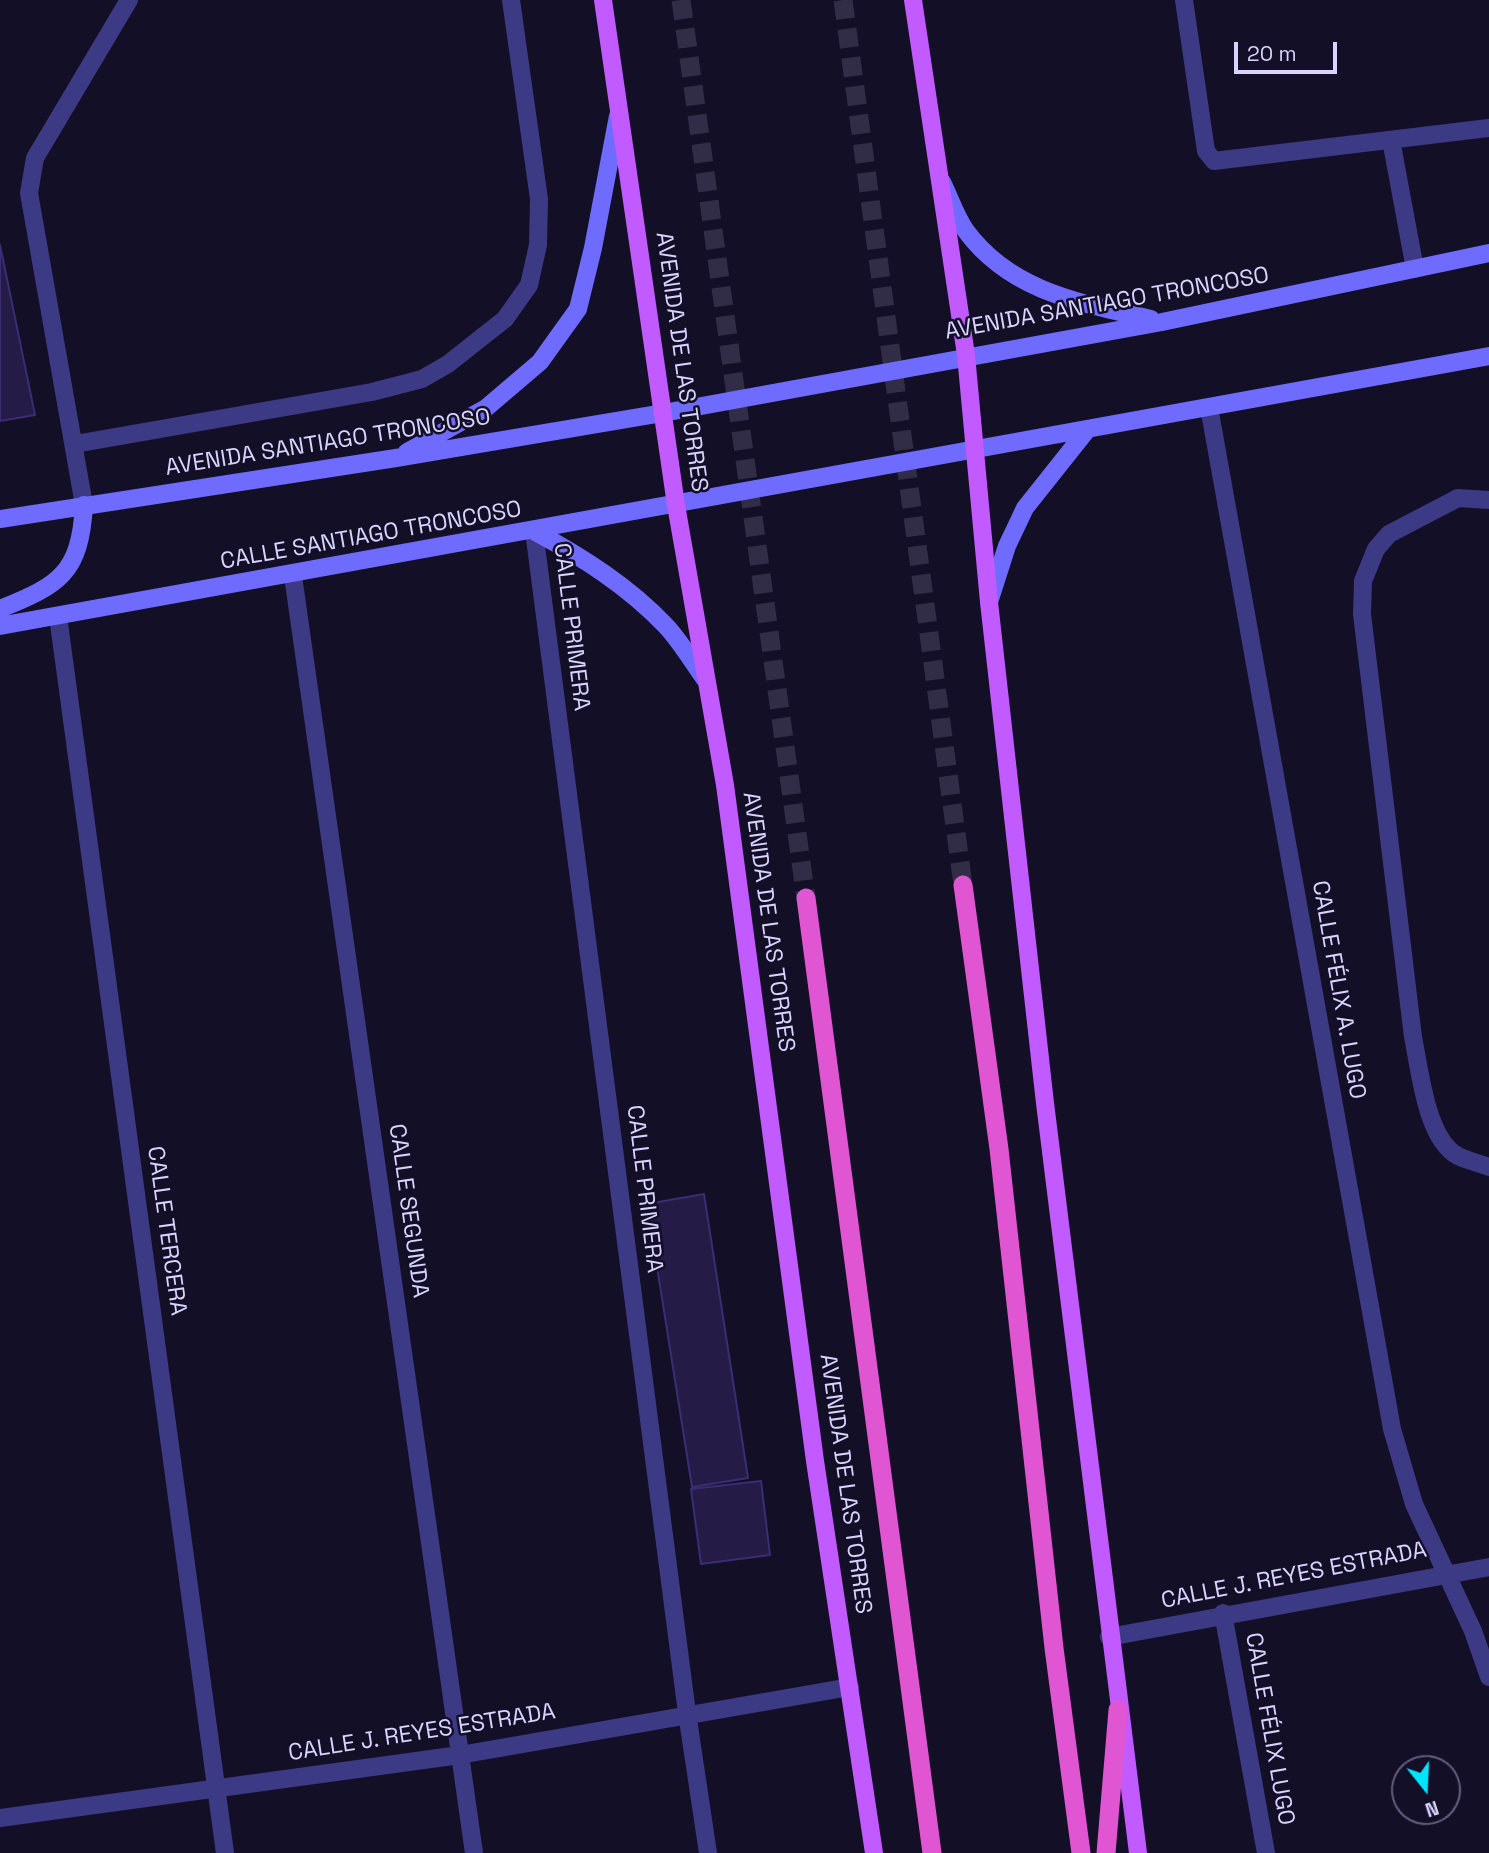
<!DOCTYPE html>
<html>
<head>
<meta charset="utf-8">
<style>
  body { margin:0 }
  #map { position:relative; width:1489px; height:1853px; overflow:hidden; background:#130f26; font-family:"Space Grotesk",sans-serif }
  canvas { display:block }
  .north { position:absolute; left:1391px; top:1755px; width:70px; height:70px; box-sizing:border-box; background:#130f26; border:2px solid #625e7d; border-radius:50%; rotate:162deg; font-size:19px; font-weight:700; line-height:28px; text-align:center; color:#d9d4ff }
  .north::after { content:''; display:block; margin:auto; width:24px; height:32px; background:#00e5ff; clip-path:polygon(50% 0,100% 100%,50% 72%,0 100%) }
  .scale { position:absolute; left:1234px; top:42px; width:103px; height:32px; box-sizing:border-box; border:4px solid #d9d4ff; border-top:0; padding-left:9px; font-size:21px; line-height:24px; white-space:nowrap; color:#d9d4ff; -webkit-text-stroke:5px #130f26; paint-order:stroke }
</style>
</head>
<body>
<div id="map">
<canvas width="1489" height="1853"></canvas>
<div class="north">N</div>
<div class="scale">20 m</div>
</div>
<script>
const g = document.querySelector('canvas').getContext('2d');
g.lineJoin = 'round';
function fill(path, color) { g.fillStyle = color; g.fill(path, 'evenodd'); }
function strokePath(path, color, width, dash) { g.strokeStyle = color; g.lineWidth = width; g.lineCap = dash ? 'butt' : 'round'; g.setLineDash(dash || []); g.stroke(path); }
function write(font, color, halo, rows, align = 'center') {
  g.font = font + ' "Space Grotesk",sans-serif'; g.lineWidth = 5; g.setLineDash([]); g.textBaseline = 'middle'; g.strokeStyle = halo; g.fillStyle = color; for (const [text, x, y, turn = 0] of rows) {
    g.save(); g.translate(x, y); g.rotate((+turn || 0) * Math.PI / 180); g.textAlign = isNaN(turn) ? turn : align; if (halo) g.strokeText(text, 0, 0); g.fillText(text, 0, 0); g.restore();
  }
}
const building = new Path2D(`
  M0 245 35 415 0 421Z
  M704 1194 748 1478 692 1487 647 1204Z
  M761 1481 770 1555 701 1564 691 1489Z`);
fill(building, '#241b47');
strokePath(building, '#3b2d73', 2);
strokePath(new Path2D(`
  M681 0 806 898
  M843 0 963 885`), '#312d47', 19, [19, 10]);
strokePath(new Path2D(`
  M1184 0 1206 151 1214 161 1489 128
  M1391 140 1415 269
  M75 444 372 392 422 379 448 364 505 319 529 285 538 245 539 199 511 0
  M1489 500 1458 498 1389 534 1376 549 1363 581 1362 614 1413 1037C1420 1070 1426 1139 1458 1156 1468 1161 1479 1163 1489 1167
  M84 505 29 193 35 158 129 0`), '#3d3a85', 18);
strokePath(new Path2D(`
  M1209 407 1392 1429 1414 1504 1473 1631 1489 1677
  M534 531 687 1713 708 1853
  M293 576 474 1853
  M58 616 225 1853
  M1223 1613 1266 1853`), '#3d3a85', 18);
strokePath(new Path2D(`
  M1109 1637 1489 1567
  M0 1818 460 1755 850 1687`), '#3d3a85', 18);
strokePath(new Path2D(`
  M942 182C950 198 956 217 966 231 1011 292 1081 303 1151 319
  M407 452 486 408 540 362 578 309 593 248 618 116
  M0 519 396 458 663 413 1162 322 1489 253
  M534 531C582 557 628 586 666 626 680 641 692 661 704 678
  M989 602 1007 546 1025 508 1087 430
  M0 609C60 585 80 573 84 505
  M0 626C497 538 992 444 1489 356`), '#6f6bff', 18);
strokePath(new Path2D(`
  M603 0 676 505 725 785 815 1461 874 1853
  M913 0 966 355 989 602 1045 1103 1138 1853`), '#c25bff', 18);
strokePath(new Path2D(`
  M963 885 999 1149 1054 1648 1081 1853
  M806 898 932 1853
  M1106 1853 1118 1710`), '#e055d1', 19);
write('23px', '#d9d4ff', '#130f26', [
  ["AVENIDA SANTIAGO TRONCOSO",1107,304,-10],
  ["AVENIDA DE LAS TORRES",681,362,82],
  ["AVENIDA SANTIAGO TRONCOSO",328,443,-9],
  ["CALLE SANTIAGO TRONCOSO",371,536,-10],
  ["CALLE PRIMERA",571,627,83],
  ["AVENIDA DE LAS TORRES",768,922,82],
  ["CALLE FÉLIX A. LUGO",1338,990,80],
  ["CALLE PRIMERA",644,1189,83],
  ["CALLE SEGUNDA",408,1211,82],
  ["CALLE TERCERA",166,1231,82],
  ["AVENIDA DE LAS TORRES",845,1484,82],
  ["CALLE J. REYES ESTRADA",1294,1576,-11],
  ["CALLE FÉLIX LUGO",1269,1729,80],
  ["CALLE J. REYES ESTRADA",422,1733,-9]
]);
</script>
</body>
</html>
